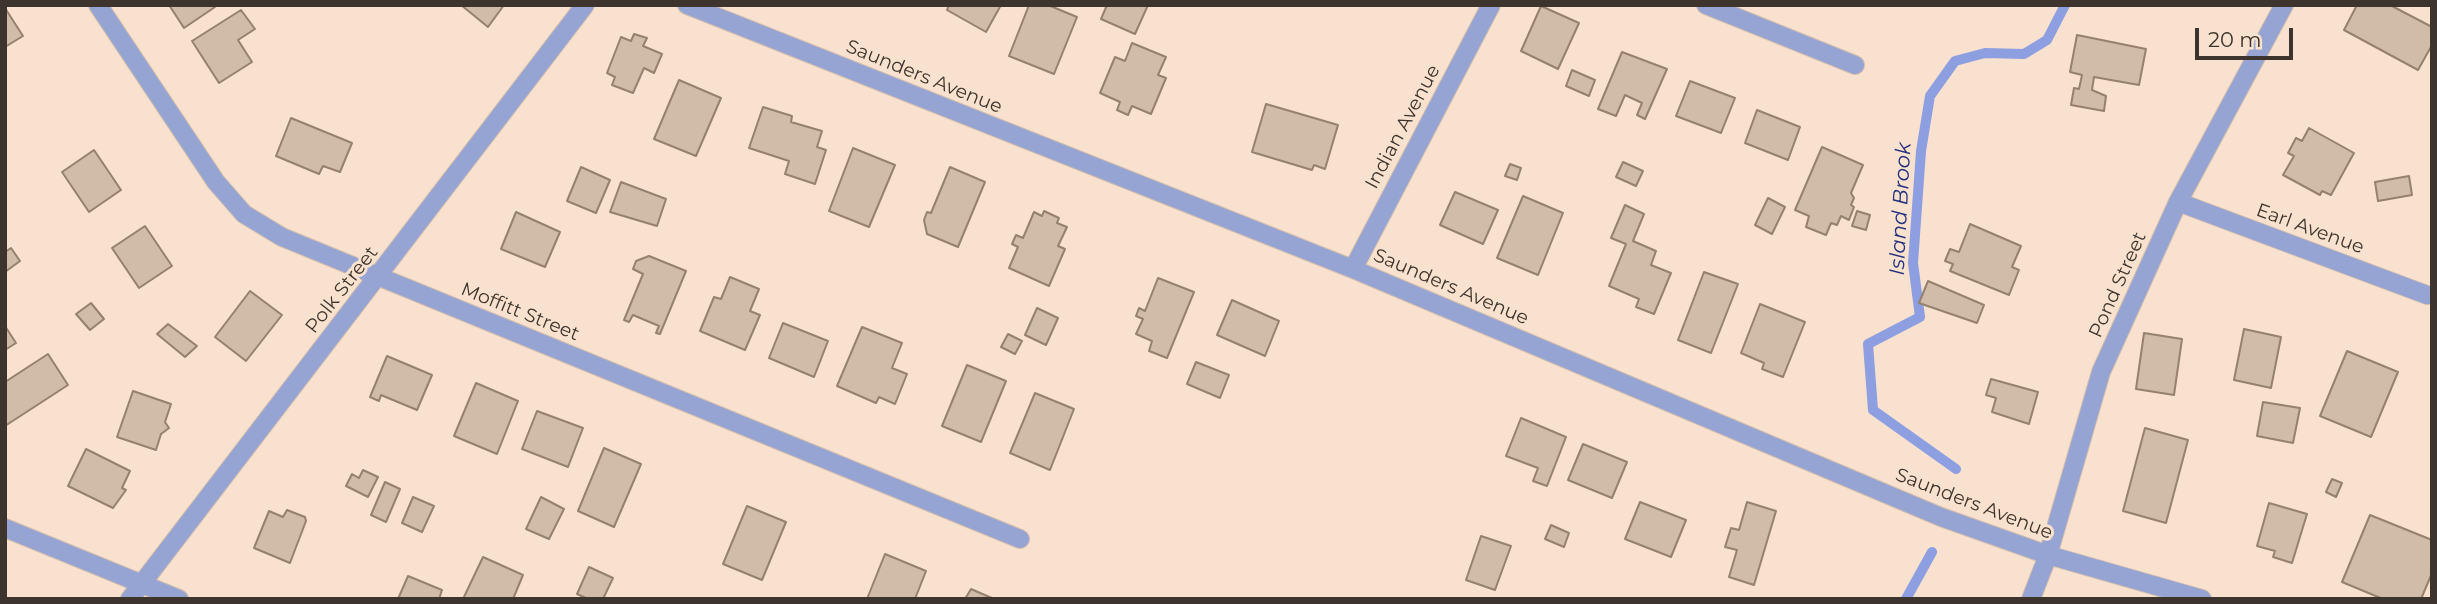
<!DOCTYPE html>
<html>
<head>
<meta charset="utf-8">
<style>
  body { margin:0 }
  #map { position:relative; width:2437px; height:604px; overflow:hidden; background:#f8e1ce; font-family:Montserrat,sans-serif }
  canvas { display:block }
  .frame { position:absolute; inset:0; border:7px solid #3d342d; pointer-events:none }
  .scale { position:absolute; left:2195px; top:28px; width:98px; height:32px; box-sizing:border-box; border:4px solid #3d342d; border-top:0; padding-left:9px; font-size:21px; line-height:24px; white-space:nowrap; color:#3d342d; -webkit-text-stroke:5px #f8e1ce; paint-order:stroke }
</style>
</head>
<body>
<div id="map">
<canvas width="2437" height="604"></canvas>
<div class="frame"></div>
<div class="scale">20 m</div>
</div>
<script>
const g = document.querySelector('canvas').getContext('2d');
g.lineJoin = 'round';
function strokePath(path, color, width, dash) { g.strokeStyle = color; g.lineWidth = width; g.lineCap = dash ? 'butt' : 'round'; g.setLineDash(dash || []); g.stroke(path); }
function fill(path, color) { g.fillStyle = color; g.fill(path, 'evenodd'); }
function write(font, color, halo, rows, align = 'center') {
  g.font = font + ' Montserrat,sans-serif'; g.lineWidth = 6; g.setLineDash([]); g.textBaseline = 'middle'; g.strokeStyle = halo; g.fillStyle = color; for (const [text, x, y, turn = 0] of rows) {
    g.save(); g.translate(x, y); g.rotate((+turn || 0) * Math.PI / 180); g.textAlign = isNaN(turn) ? turn : align; if (halo) g.strokeText(text, 0, 0); g.fillText(text, 0, 0); g.restore();
  }
}
strokePath(new Path2D(`
  M1956 469 1873 410 1868 344 1920 317 1913 263 1921 151 1930 96 1955 61 1985 53 2024 54 2047 40 2065 5
  M1906 599 1932 552`), '#8d9fe1', 10);
const building = new Path2D(`
  M169 5H214L215 7 184 28Z
  M461 5H504L488 27Z
  M949 5H1001L986 32 947 10Z
  M1029 5H1048L1077 17 1054 74 1009 56Z
  M1107 5H1148L1135 34 1101 19Z
  M2357 5H2390L2432 27V45L2418 70 2344 30Z
  M1541 6 1579 23 1558 69 1521 51Z
  M5 8 23 36 5 47Z
  M241 10 255 29 238 40 252 62 219 83 192 41Z
  M634 34 647 38 643 46 662 54 654 73 644 68 633 93 612 85 615 77 607 73 621 37 631 41Z
  M2077 35 2146 49 2139 85 2094 77 2092 90 2106 96 2104 111 2071 105 2074 88 2079 89 2082 75 2070 72Z
  M1132 43 1166 57 1158 75 1166 78 1151 114 1132 106 1128 115 1117 110 1120 102 1100 93 1115 57 1125 61Z
  M1622 52 1667 69 1645 119 1637 115 1642 103 1625 95 1616 116 1598 109Z
  M1572 70 1595 80 1589 96 1566 86Z
  M679 80 721 98 696 156 654 139Z
  M1690 81 1735 98 1721 133 1676 116Z
  M1266 104 1338 125 1325 169 1314 165 1312 170 1252 152Z
  M763 107 792 116 791 122 822 131 817 147 826 150 815 184 785 174 789 161 749 148Z
  M1757 110 1800 127 1788 160 1745 143Z
  M291 118 352 143 340 172 323 166 319 174 276 156Z
  M2309 128 2354 153 2331 195 2322 191 2320 195 2283 175 2294 156 2288 153 2296 138 2302 141Z
  M1822 147 1863 165 1851 193 1854 198 1851 205 1854 207 1849 220 1841 216 1837 225 1831 223 1826 235 1806 227 1809 216 1795 210Z
  M853 148 895 165 869 227 829 211Z
  M94 150 121 190 89 212 62 172Z
  M1623 162 1643 171 1636 186 1616 177Z
  M1510 164 1521 168 1517 180 1505 176Z
  M581 167 610 180 596 213 567 201Z
  M950 167 985 182 958 247 927 234 924 220 927 212 931 213Z
  M2409 176 2412 195 2378 201 2375 182Z
  M621 182 666 199 657 226 610 212Z
  M1455 192 1498 210 1483 244 1440 225Z
  M1523 196 1563 213 1538 275 1497 258Z
  M1768 198 1785 207 1772 234 1755 225Z
  M1625 205 1644 214 1633 241 1656 251 1651 265 1671 273 1654 314 1636 307 1639 299 1609 286 1626 244 1611 238Z
  M1044 211 1059 218 1057 223 1067 227 1058 246 1065 249 1049 286 1009 268 1018 247 1012 244 1016 235 1023 238 1034 212 1042 216Z
  M1857 211 1870 215 1866 230 1852 226Z
  M516 212 560 232 545 267 501 249Z
  M1970 224 2021 246 2012 267 2019 270 2009 295 1950 271 1953 264 1945 261 1950 249 1959 252Z
  M145 226 172 266 139 288 112 248Z
  M11 248 20 261 5 272V252Z
  M649 256 686 271 660 334 656 333 659 326 633 315 629 322 624 320 643 274 633 269 636 261Z
  M1704 272 1738 284 1711 353 1678 340Z
  M730 277 759 289 750 311 760 315 745 350 700 331 714 297 721 299Z
  M1158 278 1194 292 1167 358 1149 351 1152 341 1136 334 1143 319 1136 316 1139 308 1145 311Z
  M1928 281 1984 305 1977 323 1919 303Z
  M250 291 282 315 246 361 215 337Z
  M1232 300 1279 321 1265 356 1217 335Z
  M91 303 104 319 90 330 76 314Z
  M1760 304 1805 322 1783 377 1762 369 1764 363 1741 353Z
  M1037 308 1058 318 1046 345 1025 335Z
  M783 323 828 341 814 377 769 358Z
  M168 324 197 346 185 357 157 334Z
  M5 326 16 343 5 350Z
  M862 327 902 343 892 368 907 374 895 404 879 397 876 403 837 386Z
  M2244 329 2281 337 2271 388 2234 380Z
  M2144 333 2182 339 2174 395 2136 389Z
  M1008 334 1022 341 1015 354 1001 347Z
  M2347 351 2398 372 2371 437 2320 416Z
  M48 354 68 385 5 426V382Z
  M387 356 432 375 417 410 381 395 379 401 370 397Z
  M1196 362 1229 375 1220 398 1187 384Z
  M967 365 1006 381 981 442 942 426Z
  M1991 379 2038 392 2029 424 1992 412 1996 398 1986 395Z
  M476 383 518 401 497 454 454 436Z
  M133 391 171 404 165 422 169 428 161 434 156 450 117 437Z
  M1035 393 1074 409 1050 470 1010 453Z
  M2263 402 2300 408 2293 443 2257 436Z
  M537 411 583 428 568 467 522 449Z
  M1521 418 1566 437 1547 486 1533 481 1538 468 1506 456Z
  M2145 428 2188 440 2166 523 2123 511Z
  M1583 444 1627 462 1612 498 1568 480Z
  M604 448 641 464 614 527 578 511Z
  M86 449 130 471 122 488 126 490 113 508 68 486Z
  M363 470 378 477 368 497 346 486 352 474 359 478Z
  M2332 479 2342 483 2336 497 2326 492Z
  M385 482 400 489 386 522 371 515Z
  M413 497 434 506 422 532 402 523Z
  M541 497 564 509 549 539 526 529Z
  M1640 502 1686 520 1671 557 1625 539Z
  M1747 502 1776 511 1754 585 1729 577 1737 550 1725 547 1731 528 1739 530Z
  M2269 503 2307 514 2292 563 2273 557 2275 551 2257 546Z
  M747 506 786 522 762 580 723 564Z
  M287 510 305 517 306 521 290 563 254 548 269 511 283 517Z
  M2370 515 2432 540V573L2421 599H2383L2342 582Z
  M1551 525 1569 533 1564 547 1545 539Z
  M1481 536 1511 546 1495 590 1466 580Z
  M885 554 926 571 915 599H867Z
  M483 557 523 575 513 599H463Z
  M589 567 613 578 603 599H588L577 594Z
  M408 576 442 590 439 599H398Z
  M971 589 994 599H965Z`);
fill(building, '#d1bba9');
strokePath(building, '#95816f', 2);
const minor = new Path2D(`
  M98 5 216 182 244 214 282 237 1020 539
  M687 5 1353 269 1941 517 2048 555 2202 599
  M1706 5 1855 65
  M2178 202 2427 295
  M1353 269 1491 5
  M5 528 179 599
  M130 599 585 5
  M2031 599 2048 555 2101 372 2178 202 2284 5`);
strokePath(minor, '#d3beae', 20);
strokePath(minor, '#96a4d3', 18);
write('19px', '#3d342d', '#f8e1ce', [
  ["Saunders Avenue",924,77,22],
  ["Indian Avenue",1403,127,-62],
  ["Earl Avenue",2310,229,20],
  ["Pond Street",2118,285,-66],
  ["Saunders Avenue",1451,287,23],
  ["Polk Street",342,290,-52],
  ["Moffitt Street",520,312,22],
  ["Saunders Avenue",1974,504,21]
]);
write('italic 21px', '#26317d', '#f8e1ce', [
  ["Island Brook",1901,209,-87]
]);
</script>
</body>
</html>
